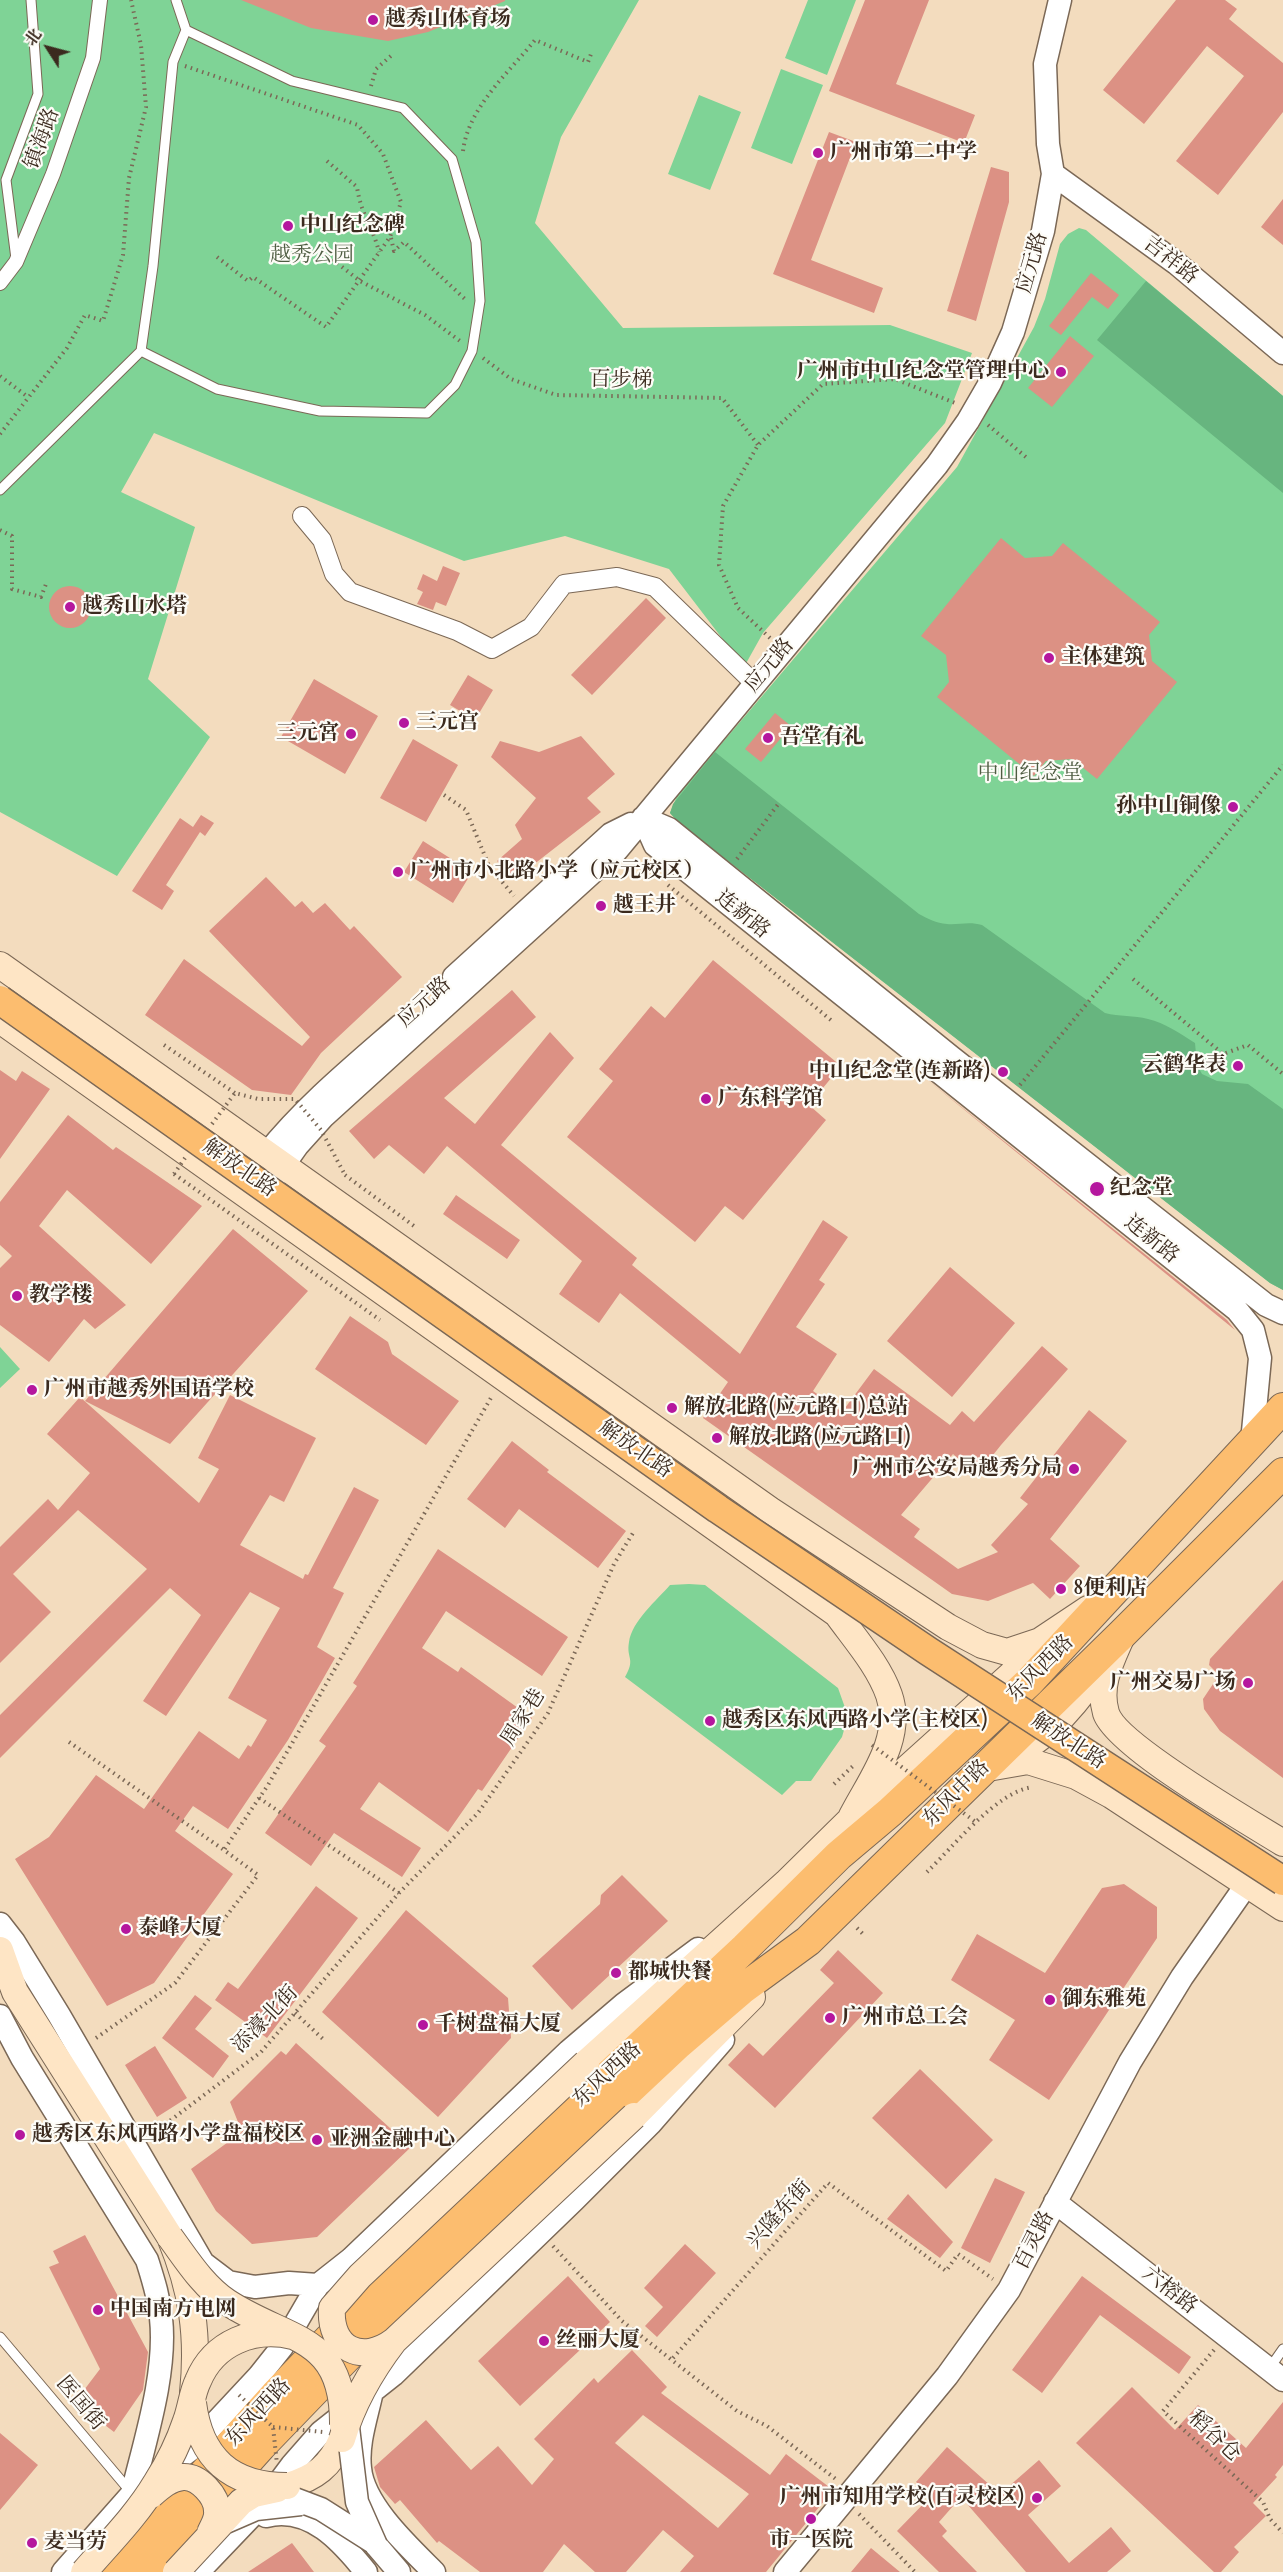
<!DOCTYPE html>
<html>
<head>
<meta charset="utf-8">
<style>
  body { margin:0 }
  #map { position:relative; width:1283px; height:2572px; overflow:hidden; background:#f3dcbe; font-family:Cardo,"Noto Serif SC",serif }
  canvas { display:block }
  .north { position:absolute; left:18px; top:18px; width:60px; height:60px; -webkit-text-stroke:4px #fdfcf7; paint-order:stroke; rotate:306deg; font-size:16px; font-weight:700; line-height:24px; text-align:center; color:#3b2a1e }
  .north::after { content:''; display:block; margin:auto; width:21px; height:27px; background:#3b2a1e; clip-path:polygon(50% 0,100% 100%,50% 72%,0 100%) }
</style>
</head>
<body>
<div id="map">
<canvas width="1283" height="2572"></canvas>
<div class="north">北</div>
</div>
<script>
const g = document.querySelector('canvas').getContext('2d');
g.lineJoin = 'round';
function fill(path, color) { g.fillStyle = color; g.fill(path, 'evenodd'); }
function strokePath(path, color, width, dash) { g.strokeStyle = color; g.lineWidth = width; g.lineCap = dash ? 'butt' : 'round'; g.setLineDash(dash || []); g.stroke(path); }
function write(font, color, halo, rows, align = 'center') {
  g.font = font + ' Cardo,"Noto Serif SC",serif'; g.lineWidth = 4.5; g.setLineDash([]); g.textBaseline = 'middle'; g.strokeStyle = halo; g.fillStyle = color; for (const [text, x, y, turn = 0] of rows) {
    g.save(); g.translate(x, y); g.rotate((+turn || 0) * Math.PI / 180); g.textAlign = isNaN(turn) ? turn : align; if (halo) g.strokeText(text, 0, 0); g.fillText(text, 0, 0); g.restore();
  }
}
fill(new Path2D(`
  M0 0H639L561 137 535 223 623 328 890 325 972 353 945 423 763 633 744 667 669 569 565 536 464 561 154 433 121 492 195 527 148 679 210 737 117 876 0 812Z
  M808 0H856L827 75 785 58Z
  M781 69 823 85 792 164 751 148Z
  M699 95 741 112 710 190 668 174Z
  M1079 228 1086 230 1283 396V1290L1270 1283 678 822 670 813 677 796 957 467 1034 327 1045 299 1060 244 1068 234Z
  M0 1347 20 1369 0 1388Z
  M689 1584 705 1585 838 1688 848 1716 842 1737 811 1781H796L782 1795 625 1677C636 1658 626 1659 629 1642 632 1621 657 1600 670 1585Z`), '#7fd396');
fill(new Path2D(`
  M1146 281 1283 396V493L1097 340Z
  M715 752 919 914C928 919 936 923 947 924 959 925 969 921 982 925L1105 1013C1119 1017 1134 1015 1148 1019 1165 1023 1179 1033 1195 1043L1197 1065 1202 1074 1217 1081 1248 1084 1283 1109V1290L1270 1283 678 822 670 813 673 804Z`), '#67b57f');
fill(new Path2D(`
  M241 0H505V1L428 32 388 41 311 28Z
  M865 0H929L896 84 975 115 964 143 829 91Z
  M1176 0H1225L1237 9 1229 19 1283 63V112L1218 195 1176 161 1244 76 1207 46 1144 124 1103 90Z
  M829 132 856 142 811 260 883 288 874 313 773 274Z
  M991 167 1009 172V202L976 321 947 311Z
  M1283 199V245L1261 227Z
  M1091 273 1119 295 1108 309 1092 297 1061 335 1049 326Z
  M1070 336 1094 356 1052 407 1028 388Z
  M1001 538 1025 558 1052 556 1063 543 1160 622 1149 635 1152 661 1177 682 1097 779 1072 759 1046 761 1034 776 937 697 949 682 946 655 921 636Z
  M443 566 460 573 446 606 436 602 433 610 417 604 423 592 417 589 423 574 437 581Z
  M49 607a21 21 0 1 1 42 0a21 21 0 1 1-42 0Z
  M646 598 666 618 592 695 571 675Z
  M468 675 493 690 475 720 450 705Z
  M314 679 378 716 345 774 281 737Z
  M775 713 791 726 761 762 745 749Z
  M581 736 615 774 587 798 601 812 515 879 497 861 522 839 515 825 536 798 491 757 500 741 539 752Z
  M413 739 458 765 426 822 380 798Z
  M201 815 214 823 205 836 200 832 166 885 174 891 162 910 132 891 180 818 193 827Z
  M423 841 472 872 453 903 404 872Z
  M266 877 295 907 302 901 313 913 325 903 350 930 354 926 402 977 321 1053 291 1095 252 1090 145 1015 184 959 302 1046 310 1037 209 931Z
  M713 960 841 1066 809 1105 826 1120 743 1220 725 1206 695 1242 567 1137 613 1081 599 1069 651 1006 665 1018Z
  M512 990 536 1017 444 1098 475 1124 550 1032 574 1058 501 1145 637 1258 632 1265 740 1354 823 1220 848 1237 819 1280 825 1284 796 1327 837 1354 813 1391 842 1412 874 1369 950 1425 962 1411 974 1422 1042 1346 1068 1369 1001 1445 977 1475 953 1454 901 1515 920 1529 914 1537 958 1569 998 1552 991 1545 1028 1504 1020 1498 1089 1410 1127 1441 1050 1539 1080 1566 1050 1599 1033 1583 988 1601 952 1594 703 1418 728 1382 620 1293 599 1323 559 1294 582 1261 447 1146 424 1174 389 1145 374 1159 349 1131Z
  M0 1070 16 1081 22 1071 50 1089 0 1159Z
  M924 1077 1227 1320 1235 1330 951 1099Z
  M68 1115 113 1150 116 1147 202 1206 151 1264 67 1190 39 1226 126 1305 95 1329 84 1319 49 1362 0 1325V1268L12 1256 0 1245V1202Z
  M456 1195 520 1240 507 1259 443 1214Z
  M233 1229 308 1291 170 1444 85 1401Z
  M950 1267 1015 1323 952 1397 887 1341Z
  M350 1316 388 1342 392 1354 459 1401 426 1445 315 1369Z
  M230 1395 316 1438 284 1502 270 1495 240 1545 303 1579 305 1574 308 1575 354 1487 379 1500 333 1588 344 1593 317 1647 335 1658 288 1740 228 1829 193 1806 175 1831 233 1874 154 1983 107 2006 15 1859 49 1837 96 1775 144 1809 199 1731 239 1759 248 1745 251 1747 267 1720 228 1698 280 1608 250 1592 166 1716 143 1701 201 1615 170 1588 0 1758V1715L147 1569 78 1510 13 1574 51 1612 0 1663V1547L48 1499 58 1510 90 1473 47 1434 80 1397 199 1503 219 1469 198 1458Z
  M512 1441 549 1470 547 1472 626 1531 598 1568 519 1509 505 1528 467 1499Z
  M438 1549 568 1637 542 1676 446 1611 422 1648 458 1672 461 1667 532 1718 482 1791 478 1789 448 1832 379 1782 360 1809 421 1848 402 1877 334 1833 311 1866 265 1833 326 1746 319 1741 357 1686 353 1683Z
  M1283 1580V1778L1220 1731 1204 1709 1203 1699 1219 1675 1209 1665 1210 1659Z
  M622 1875 668 1921 572 2010 532 1966 600 1904 601 1895Z
  M1124 1884 1157 1907V1938L1049 2100 989 2060 1015 2020 951 1980 977 1934 1045 1973 1102 1888Z
  M316 1886 358 1918 267 2038 215 2000 228 1982 238 1989Z
  M406 1910 508 1998 511 2038 438 2117 322 2012Z
  M838 1950 883 1993 775 2108 728 2065 749 2043 763 2056 834 1983 820 1970Z
  M195 1995 212 2008 195 2029 229 2056 213 2078 162 2038Z
  M296 2043 411 2147 317 2237 252 2244 216 2211 191 2169 242 2132 230 2102 281 2051 286 2055Z
  M155 2046 187 2098 157 2117 125 2065Z
  M920 2069 993 2140 946 2189 872 2118Z
  M995 2178 1025 2192 990 2263 961 2248Z
  M908 2194 953 2242 940 2258 887 2219Z
  M85 2235 148 2352 143 2390 114 2432 75 2402 100 2369 49 2267 59 2263 53 2251Z
  M685 2244 716 2273 657 2337 645 2326 663 2307 644 2288Z
  M568 2276 610 2322 520 2406 478 2361Z
  M1082 2276 1191 2357 1179 2374 1100 2315 1042 2393 1012 2370Z
  M632 2350 667 2387 661 2393 770 2475 786 2454 833 2490 766 2572H680L694 2556 663 2530 626 2572H595L564 2544 543 2572H480L439 2541 437 2543 400 2500 395 2504 380 2487 374 2467 426 2420 471 2470 498 2446 532 2485 554 2459 534 2439 594 2378 598 2383ZM643 2415 749 2494 718 2528 615 2443Z
  M1132 2387 1175 2430 1198 2405 1246 2448 1283 2402V2465L1275 2475 1277 2477 1253 2503 1266 2516 1234 2547 1239 2552 1221 2572H1214L1076 2443Z
  M0 2433 38 2465 0 2510Z
  M947 2447 1000 2494 1039 2460 1061 2486 1028 2515 1069 2563 1111 2527 1131 2551 1107 2572H1026L961 2497 939 2522 947 2531 942 2536 977 2572H939L897 2531 932 2495 916 2482Z
  M292 2543 314 2572H248Z
  M871 2548 900 2572H851Z`), '#dc9184');
const service = new Path2D(`
  M16 259 6 180 38 94 31 0
  M141 351 217 389 320 411 427 413 455 385 472 351 480 301 476 242 452 159 403 108 292 81 186 30 176 0
  M0 490 141 351 153 266 173 62 186 30
  M0 2337 130 2491
  M1269 2369 1283 2349`);
const pedestrian = new Path2D(`
  M0 283 16 262 53 174 93 58 100 0`);
const minor = new Path2D(`
  M302 516 322 540 334 574 350 592 457 631 492 649 531 627 564 584 617 577 655 587 755 684`);
const tertiary = new Path2D(`
  M1053 174 1176 263 1283 353
  M643 818 655 845 1237 1310 1253 1330 1260 1358 1252 1442
  M643 818 669 829 951 1057 1266 1305 1283 1313
  M454 977 611 834 631 824
  M266 1155C305 1106 354 1066 401 1025
  M257 1202 297 1146 324 1116 617 850 937 465 968 421 990 383 1013 332 1043 231 1053 174 1048 144 1045 64 1060 0
  M0 1924 14 1942 59 2015 203 2263 228 2282 255 2287 289 2283 318 2285
  M0 2016 22 2058 147 2260C153 2279 159 2297 161 2318 167 2373 145 2440 132 2494
  M1055 2202 1283 2380
  M372 2391C367 2416 357 2443 360 2468 363 2505 409 2547 434 2572
  M266 2516C310 2505 342 2542 366 2572
  M376 2545 399 2572
  M63 2572 132 2494 190 2450 259 2376 282 2347 318 2285 351 2259 569 2051 624 2004 698 1949
  M198 2572 263 2504 292 2465 321 2432 393 2375 574 2200 650 2124 723 2040
  M785 2572 947 2376 1009 2290 1130 2062 1182 1977 1247 1884`);
const secondary = new Path2D(`
  M0 965 770 1510 948 1627 982 1645 1007 1652 1040 1641 1088 1609
  M0 1020 837 1614C855 1639 879 1666 889 1695 904 1738 871 1779 852 1816 846 1828 843 1842 839 1855
  M1121 1638C1110 1663 1098 1686 1106 1713 1116 1745 1249 1822 1283 1843
  M1005 1760C1043 1742 1073 1708 1097 1673
  M982 1769 1028 1761 1076 1776 1111 1795 1283 1908
  M0 1950 15 1992 170 2237C192 2290 199 2335 193 2393
  M586 2063 786 1883 851 1819 1042 1647
  M634 2116 752 1997
  M287 2486C315 2478 331 2466 342 2439`);
const trunk = new Path2D(`
  M115 2572 275 2395 354 2313 745 1948 839 1855 890 1812 1029 1682 1283 1408
  M148 2572 261 2446 372 2331 678 2044 741 1990 808 1941 1122 1634 1283 1473`);
strokePath(service, '#7b6856', 11);
strokePath(pedestrian, '#7b6856', 16);
strokePath(minor, '#7b6856', 20);
strokePath(tertiary, '#7b6856', 25);
strokePath(secondary, '#7b6856', 28);
strokePath(trunk, '#7b6856', 32);
strokePath(new Path2D(`
  M185 66 358 125 383 154 401 202 390 237 326 327 253 277 248 281 217 257
  M371 86 376 69 393 54
  M463 151C468 108 509 72 535 40L588 62 591 54
  M327 161 357 187C361 215 373 227 379 252
  M391 238 394 251 404 242 467 301
  M323 252 360 281 425 315 460 341
  M483 358 511 379 556 395 722 398 758 445
  M0 376 28 397
  M988 425 1027 458
  M0 434 67 348 85 315 103 321 123 255 129 178 146 107 141 45 131 0
  M0 530 12 536V589L41 597 46 584
  M770 638 738 608 719 565 723 506 758 445 823 384 895 379 955 403
  M444 795 466 810 489 866 514 896
  M737 859 779 803
  M668 885 832 1021
  M1133 979 1223 1054 1248 1045 1283 1074
  M164 1045 235 1093
  M1020 1085 1283 765
  M174 1174 380 1320
  M345 1175 414 1226
  M69 1742 224 1850
  M834 1784 854 1765
  M259 1798 399 1893
  M927 1872C953 1847 997 1791 1033 1787
  M857 1928 865 1936
  M295 2013 323 2039
  M96 2038 175 1983 258 1875 224 1850 268 1785 492 1396
  M151 2135 261 2052 399 1893 478 1813 548 1713 614 1564 633 1533
  M553 2246 622 2321 737 2411 767 2426 837 2480
  M1214 2350 1163 2411 1263 2502 1270 2519 1283 2533
  M673 2358 828 2183 946 2271 958 2254 993 2279
  M859 2514 915 2572`), '#7b6856', 4, [1.5, 4.5]);
strokePath(service, '#fff', 9);
strokePath(pedestrian, '#fff', 14);
strokePath(minor, '#fff', 18);
strokePath(tertiary, '#fff', 22);
strokePath(secondary, '#fee5c5', 26);
strokePath(trunk, '#fcbd6f', 30);
const tertiaryBridge = new Path2D(`
  M347 2419 357 2502 376 2545
  M263 2487 321 2509 373 2542
  M226 2522 256 2509 301 2504`);
const secondaryBridge = new Path2D(`
  M170 2237C187 2260 203 2286 227 2302 288 2342 344 2334 343 2425
  M394 2341C362 2365 329 2349 332 2308L360 2276 586 2063
  M193 2403C200 2458 231 2486 287 2486
  M342 2439C353 2402 371 2371 394 2341L634 2116
  M151 2495C160 2487 170 2478 183 2477 199 2476 217 2496 217 2511 218 2519 213 2526 210 2533
  M84 2572C109 2543 137 2515 156 2483 168 2464 179 2442 186 2421 191 2408 192 2393 198 2381 214 2342 254 2327 293 2336
  M176 2572 241 2502 254 2494 277 2489`);
const primaryBridge = new Path2D(`
  M0 1000 718 1509 928 1651 1283 1881`);
strokePath(tertiaryBridge, '#7b6856', 25, []);
strokePath(secondaryBridge, '#7b6856', 28, []);
strokePath(primaryBridge, '#7b6856', 31, []);
strokePath(new Path2D(`
  M212 1124 235 1093 258 1099H295L321 1130 345 1175
  M174 1174 185 1158
  M872 1745 977 1823
  M239 2395 273 2427 277 2464
  M273 2427 323 2432`), '#7b6856', 4, [1.5, 4.5]);
strokePath(tertiaryBridge, '#fff', 22);
strokePath(secondaryBridge, '#fee5c5', 26);
strokePath(primaryBridge, '#fcbd6f', 28);
for (const [x, y, r, color] of [
  [373,20,6,"#b5179e"],
  [818,153,6,"#b5179e"],
  [288,226,6,"#b5179e"],
  [1061,372,6,"#b5179e"],
  [70,607,6,"#b5179e"],
  [1049,658,6,"#b5179e"],
  [404,723,6,"#b5179e"],
  [351,734,6,"#b5179e"],
  [768,738,6,"#b5179e"],
  [1233,807,6,"#b5179e"],
  [398,872,6,"#b5179e"],
  [601,906,6,"#b5179e"],
  [1238,1066,6,"#b5179e"],
  [1003,1072,6,"#b5179e"],
  [706,1099,6,"#b5179e"],
  [1097,1189,8,"#b5179e"],
  [17,1296,6,"#b5179e"],
  [32,1390,6,"#b5179e"],
  [672,1408,6,"#b5179e"],
  [717,1438,6,"#b5179e"],
  [1074,1469,6,"#b5179e"],
  [1061,1589,6,"#b5179e"],
  [1248,1683,6,"#b5179e"],
  [710,1721,6,"#b5179e"],
  [126,1929,6,"#b5179e"],
  [616,1973,6,"#b5179e"],
  [1050,2000,6,"#b5179e"],
  [830,2018,6,"#b5179e"],
  [423,2025,6,"#b5179e"],
  [20,2135,6,"#b5179e"],
  [317,2140,6,"#b5179e"],
  [98,2310,6,"#b5179e"],
  [544,2341,6,"#b5179e"],
  [1037,2498,6,"#b5179e"],
  [811,2519,6,"#b5179e"],
  [32,2543,6,"#b5179e"]
]) { const dot = new Path2D(); dot.arc(x, y, r, 0, 2 * Math.PI); g.fillStyle = color; g.fill(dot); strokePath(dot, '#fdfcf7', 2); }
write('bold 21px', '#3b2a1e', '#fdfcf7', [
  ["越秀山体育场",385,20],
  ["广州市第二中学",830,153],
  ["中山纪念碑",300,226],
  ["广州市中山纪念堂管理中心",1049,372,"right"],
  ["越秀山水塔",82,607],
  ["主体建筑",1061,658],
  ["三元宫",416,723],
  ["三元宮",339,734,"right"],
  ["吾堂有礼",780,738],
  ["孙中山铜像",1221,807,"right"],
  ["广州市小北路小学（应元校区）",410,872],
  ["越王井",613,906],
  ["云鹤华表",1226,1066,"right"],
  ["中山纪念堂(连新路)",991,1072,"right"],
  ["广东科学馆",718,1099],
  ["纪念堂",1110,1189],
  ["教学楼",29,1296],
  ["广州市越秀外国语学校",44,1390],
  ["解放北路(应元路口)总站",684,1408],
  ["解放北路(应元路口)",729,1438],
  ["广州市公安局越秀分局",1062,1469,"right"],
  ["8便利店",1073,1589],
  ["广州交易广场",1236,1683,"right"],
  ["越秀区东风西路小学(主校区)",722,1721],
  ["泰峰大厦",138,1929],
  ["都城快餐",628,1973],
  ["御东雅苑",1062,2000],
  ["广州市总工会",842,2018],
  ["千树盘福大厦",435,2025],
  ["越秀区东风西路小学盘福校区",32,2135],
  ["亚洲金融中心",329,2140],
  ["中国南方电网",110,2310],
  ["丝丽大厦",556,2341],
  ["广州市知用学校(百灵校区)",1025,2498,"right"],
  ["市一医院",811,2541,"center"],
  ["麦当劳",44,2543]
], 'left');
write('21px', '#3b2a1e', '#fdfcf7', [
  ["镇海路",43,139,-70],
  ["吉祥路",1170,261,38],
  ["应元路",1033,263,-74],
  ["百步梯",621,381,1],
  ["应元路",770,666,-50],
  ["连新路",742,915,39],
  ["应元路",425,1003,-42],
  ["解放北路",239,1169,35],
  ["连新路",1151,1240,39],
  ["解放北路",635,1450,35],
  ["东风西路",1041,1669,-45],
  ["周家巷",524,1718,-58],
  ["解放北路",1068,1742,33],
  ["东风中路",957,1794,-45],
  ["添濠北街",266,2020,-46],
  ["东风西路",608,2075,-43],
  ["兴隆东街",780,2215,-48],
  ["百灵路",1035,2241,-63],
  ["六榕路",1169,2291,38],
  ["医国街",80,2404,50],
  ["东风西路",259,2413,-47],
  ["稻谷仓",1214,2437,43]
]);
write('21px', '#4f5d42', '#fdfcf7', [
  ["越秀公园",312,256],
  ["中山纪念堂",1030,774]
]);
</script>
</body>
</html>
